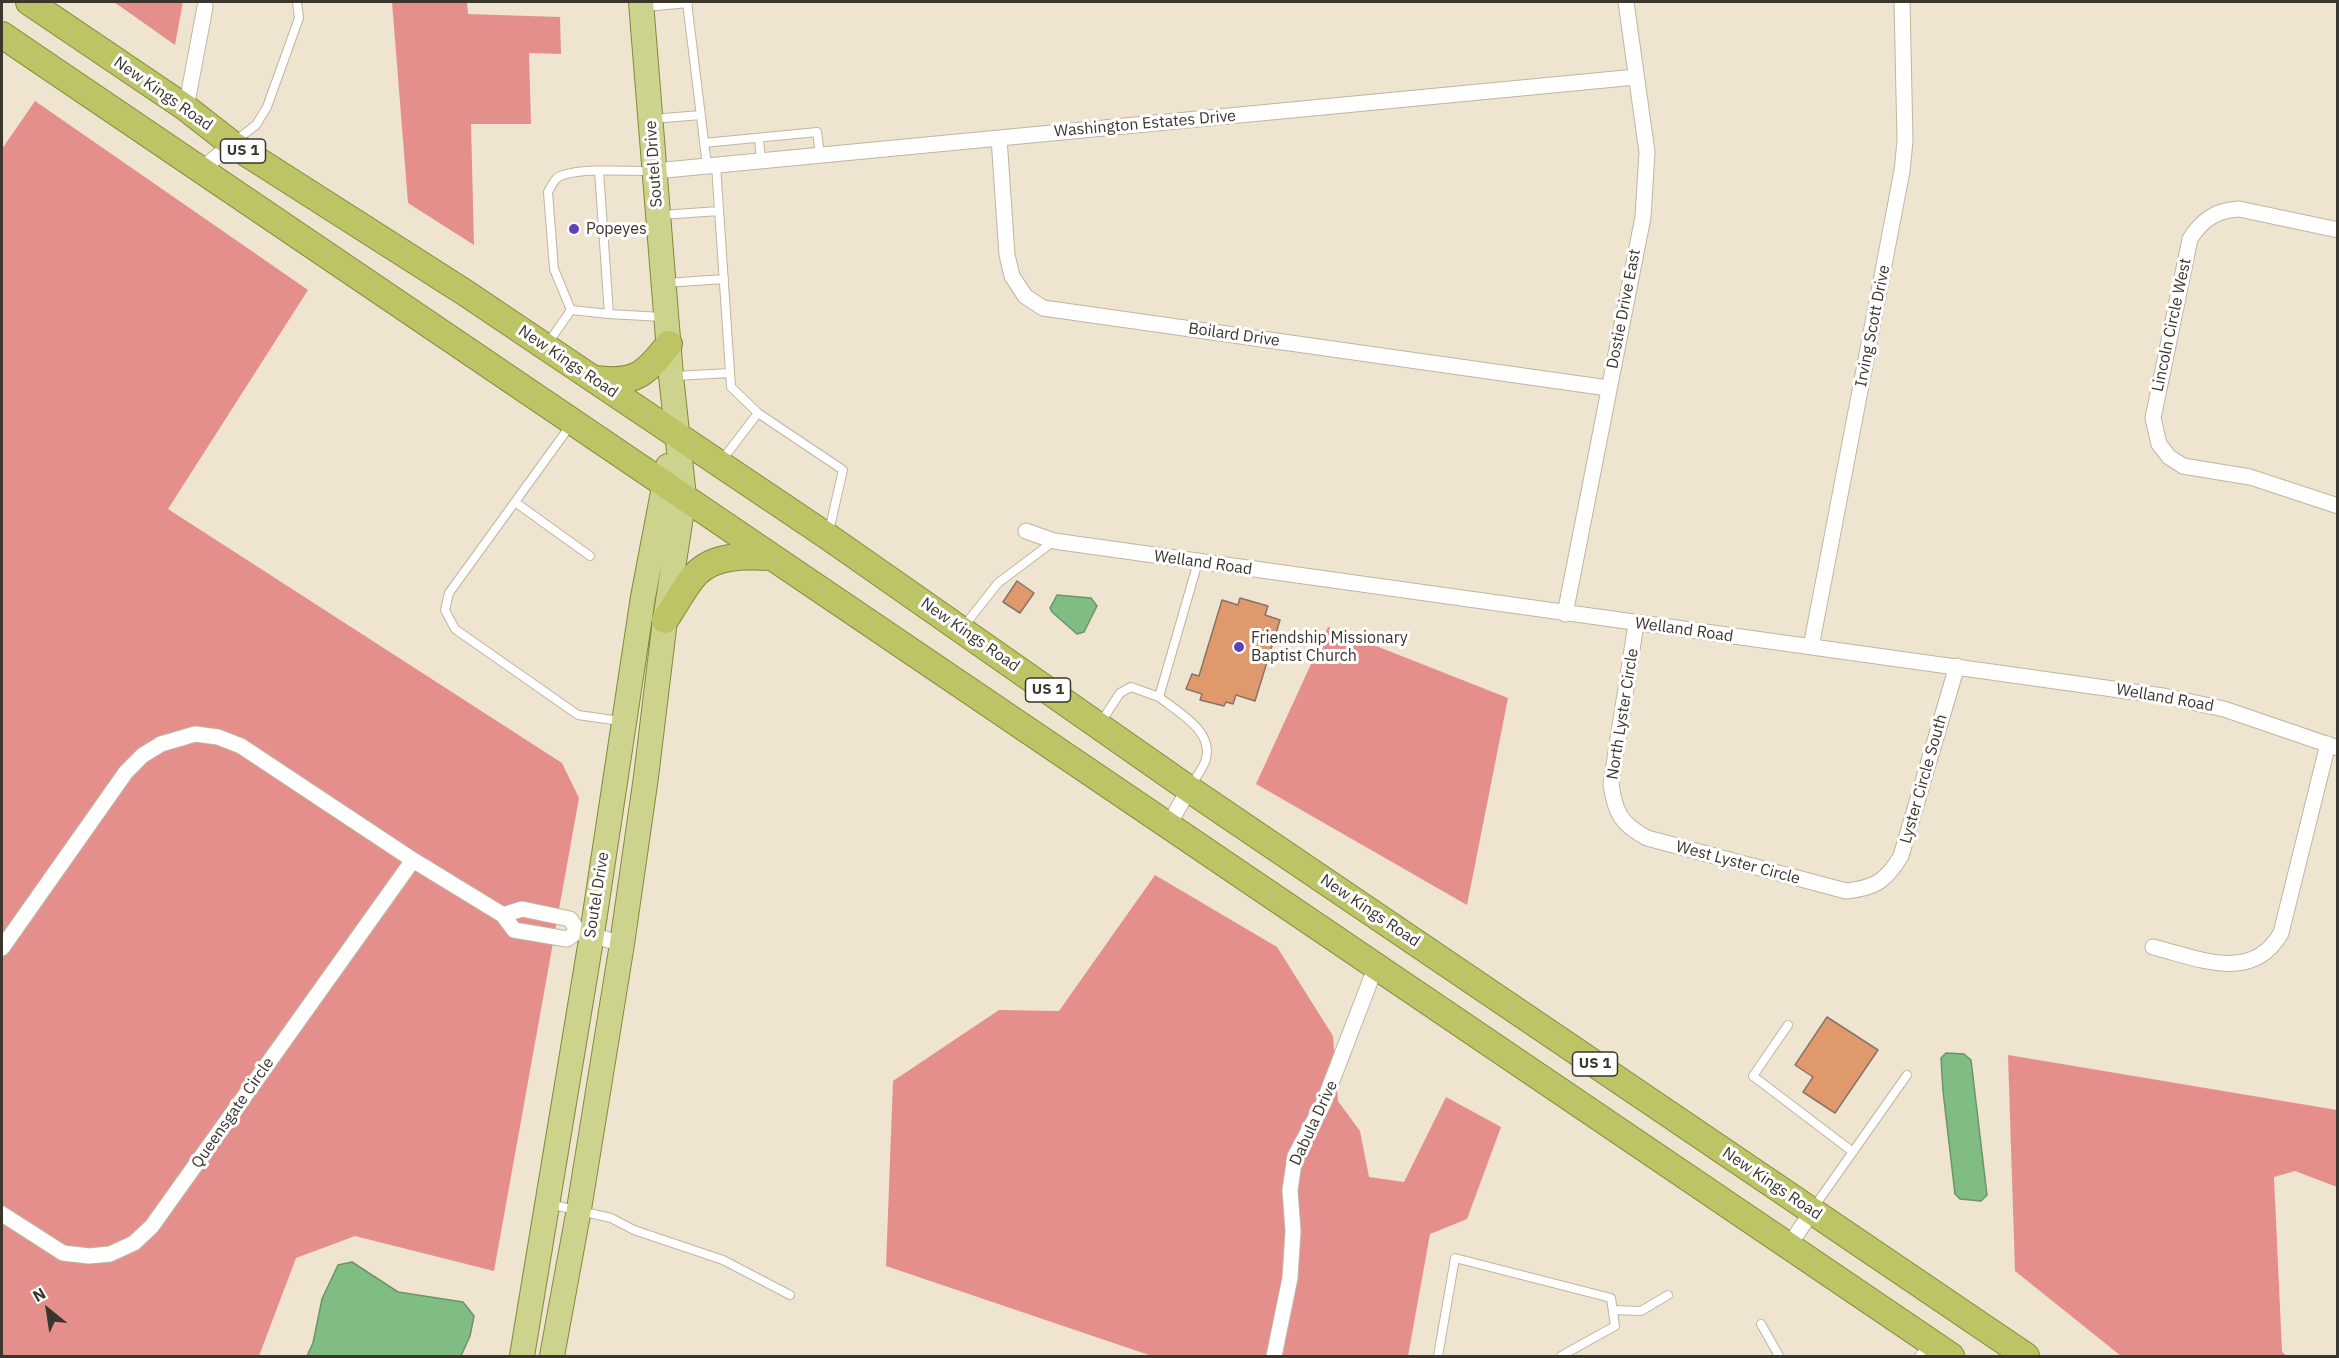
<!DOCTYPE html>
<html>
<head>
<meta charset="utf-8">
<style>
  body { margin:0 }
  #map { position:relative; width:2339px; height:1358px; overflow:hidden; background:#efe4cf; font-family:"IBM Plex Sans",sans-serif }
  canvas { display:block }
  .frame { position:absolute; inset:0; border:3px solid #3a352d; pointer-events:none }
  .north { position:absolute; left:18px; top:1280px; width:60px; height:60px; -webkit-text-stroke:4px #fff; paint-order:stroke; rotate:330deg; font-size:16px; font-weight:700; line-height:24px; text-align:center; color:#3a352d }
  .north::after { content:''; display:block; margin:auto; width:21px; height:27px; background:#3a352d; clip-path:polygon(50% 0,100% 100%,50% 72%,0 100%) }
</style>
</head>
<body>
<div id="map">
<canvas width="2339" height="1358"></canvas>
<div class="frame"></div>
<div class="north">N</div>
</div>
<script>
const g = document.querySelector('canvas').getContext('2d');
g.lineJoin = 'round';
function fill(path, color) { g.fillStyle = color; g.fill(path, 'evenodd'); }
function strokePath(path, color, width, dash) { g.strokeStyle = color; g.lineWidth = width; g.lineCap = dash ? 'butt' : 'round'; g.setLineDash(dash || []); g.stroke(path); }
function write(font, color, halo, rows, align = 'center') {
  g.font = font + ' "IBM Plex Sans",sans-serif'; g.lineWidth = 6; g.setLineDash([]); g.textBaseline = 'middle'; g.strokeStyle = halo; g.fillStyle = color; for (const [text, x, y, turn = 0] of rows) {
    g.save(); g.translate(x, y); g.rotate((+turn || 0) * Math.PI / 180); g.textAlign = isNaN(turn) ? turn : align; if (halo) g.strokeText(text, 0, 0); g.fillText(text, 0, 0); g.restore();
  }
}
fill(new Path2D(`
  M114 2H183L175 45Z
  M392 2H467L468 14 560 17 561 54 529 53 531 124H471L474 245 408 203Z
  M35 101 308 290 168 509 562 763 579 798 494 1271 355 1236 296 1258 259 1356H2V149Z
  M1328 627 1508 698 1467 905 1256 784Z
  M1155 875 1277 947 1333 1036 1338 1101 1360 1131 1369 1177 1404 1182 1446 1097 1501 1127 1467 1219 1430 1234 1408 1356H1152L886 1266 893 1081 999 1010 1059 1011Z
  M2008 1055 2337 1110V1187L2295 1171 2274 1177 2282 1352 2287 1356H2121L2015 1271Z`), '#e58f8d');
const water = new Path2D(`
  M1057 595 1091 598 1097 606 1084 632 1077 634 1052 612 1050 608Z
  M1946 1053 1964 1054 1971 1060 1987 1195 1981 1201 1960 1199 1955 1194 1943 1091 1941 1058Z
  M352 1262 398 1292 463 1302 474 1316 470 1336 461 1356H307L313 1343 322 1299 338 1265Z`);
fill(water, '#80bd82');
strokePath(water, '#6b9468', 1.5);
const building = new Path2D(`
  M1017 581 1034 593 1020 613 1003 602Z
  M1240 598 1268 606 1265 615 1280 620 1255 701 1236 695 1233 704 1226 702 1224 706 1200 700 1202 694 1186 689 1192 674 1199 676 1222 600 1238 605Z
  M1827 1017 1878 1050 1835 1113 1803 1092 1813 1077 1795 1065Z`);
fill(building, '#e0996c');
strokePath(building, '#887469', 1.5);
const service = new Path2D(`
  M687 2 707 166
  M646 7 688 3
  M652 119 701 115
  M759 138 761 161
  M235 141 256 125 267 107 299 18 297 2
  M704 143 817 132 820 155
  M716 165 731 387 758 413 843 470 829 531
  M599 171 609 314
  M661 215 719 211
  M665 283 724 279
  M571 310 554 269 548 192C552 185 555 177 563 175 584 168 627 171 650 171
  M548 343 571 310 609 314 662 317
  M675 376 730 373
  M570 426 449 593 445 610 455 629 578 715 620 721
  M722 460 758 413
  M515 502 590 556
  M964 626 998 583 1054 541
  M1159 697C1179 713 1216 732 1205 762 1201 771 1195 779 1190 787
  M1101 722 1120 693 1131 687 1159 697 1198 562
  M1788 1025 1753 1076 1853 1152
  M549 1204 611 1218 634 1230 723 1260 790 1295
  M1814 1207 1907 1075
  M1613 1310 1641 1311 1668 1295
  M1761 1324 1779 1356
  M1438 1356 1455 1258 1611 1298 1615 1326 1561 1356
  M1919 1356 1928 1346`);
const minor = new Path2D(`
  M186 108 205 7
  M999 138 1007 255 1012 276 1025 296 1043 308 1608 388
  M201 170 232 144
  M655 171 1636 77
  M2338 230 2239 209C2216 210 2202 220 2190 239L2153 418 2159 444 2169 457 2183 466 2250 477 2338 506
  M1026 531 1054 541 2163 696 2224 709 2338 748
  M1565 614 1643 217 1647 152 1626 2
  M1636 624 1611 784C1615 813 1621 824 1647 838L1846 891C1875 888 1886 881 1901 856L1957 666
  M1811 647 1902 171 1905 141 1902 2
  M1168 826 1189 789
  M503 915 522 909 570 919 578 931 622 944
  M2153 947C2198 958 2252 984 2281 933L2328 744
  M2 948 126 772 143 755 161 744 195 734 218 737 241 746 413 860 503 915 514 930 567 939 578 931
  M2 1214 63 1253 89 1256 110 1254 134 1243 152 1226 413 860
  M1789 1246 1812 1211
  M1274 1356 1290 1278 1293 1231 1290 1190 1295 1156 1323 1104 1376 966`);
const primary = new Path2D(`
  M522 1356 592 934 643 597 668 466
  M552 1356 579 1209 622 944 646 777 665 620 684 497 671 376 641 2`);
const trunk = new Path2D(`
  M29 2 186 108 232 144 464 292 827 536 1189 789 2026 1356
  M2 35 1951 1356
  M595 379C635 384 645 375 669 344
  M665 620C675 606 684 587 696 574 715 554 747 556 772 557`);
strokePath(service, '#c0b5a1', 10);
strokePath(minor, '#c0b5a1', 17);
strokePath(primary, '#838939', 26);
strokePath(trunk, '#838939', 28);
strokePath(service, '#fff', 8);
strokePath(minor, '#fff', 15);
strokePath(primary, '#cdd38c', 24);
strokePath(trunk, '#bcc466', 26);
for (const [x, y, r, color] of [
  [574,229,6,"#5f41b9"],
  [1239,647,6,"#5f41b9"]
]) { const dot = new Path2D(); dot.arc(x, y, r, 0, 2 * Math.PI); g.fillStyle = color; g.fill(dot); strokePath(dot, '#fff', 2); }
for (const [x, y, w] of [
  [243,151,45],
  [1048,690,45],
  [1595,1064,45]
]) { const box = new Path2D(); box.roundRect(x - w / 2, y - 12, w, 24, 4.5); g.fillStyle = '#fff'; g.fill(box); strokePath(box, '#3a352d', 1.5); }
write('bold 15px', '#3a352d', null, [
  ["US 1",243,151],
  ["US 1",1048,690],
  ["US 1",1595,1064]
]);
write('16px', '#3a352d', '#fff', [
  ["New Kings Road",163,94,35],
  ["Washington Estates Drive",1145,124,-5],
  ["Soutel Drive",654,164,-94],
  ["Dostie Drive East",1624,309,-79],
  ["Lincoln Circle West",2172,325,-78],
  ["Irving Scott Drive",1873,326,-79],
  ["Boilard Drive",1234,335,8],
  ["New Kings Road",568,362,34],
  ["Welland Road",1203,563,8],
  ["Welland Road",1684,630,8],
  ["New Kings Road",970,635,35],
  ["Welland Road",2165,698,10],
  ["North Lyster Circle",1623,714,-81],
  ["Lyster Circle South",1924,779,-74],
  ["West Lyster Circle",1738,863,15],
  ["Soutel Drive",597,895,-81],
  ["New Kings Road",1370,911,34],
  ["Queensgate Circle",233,1113,-55],
  ["Dabula Drive",1314,1123,-65],
  ["New Kings Road",1772,1184,34]
]);
write('16px', '#3a352d', '#fff', [
  ["Popeyes",586,229],
  ["Friendship Missionary",1251,638],
  ["Baptist Church",1251,656]
], 'left');
</script>
</body>
</html>
